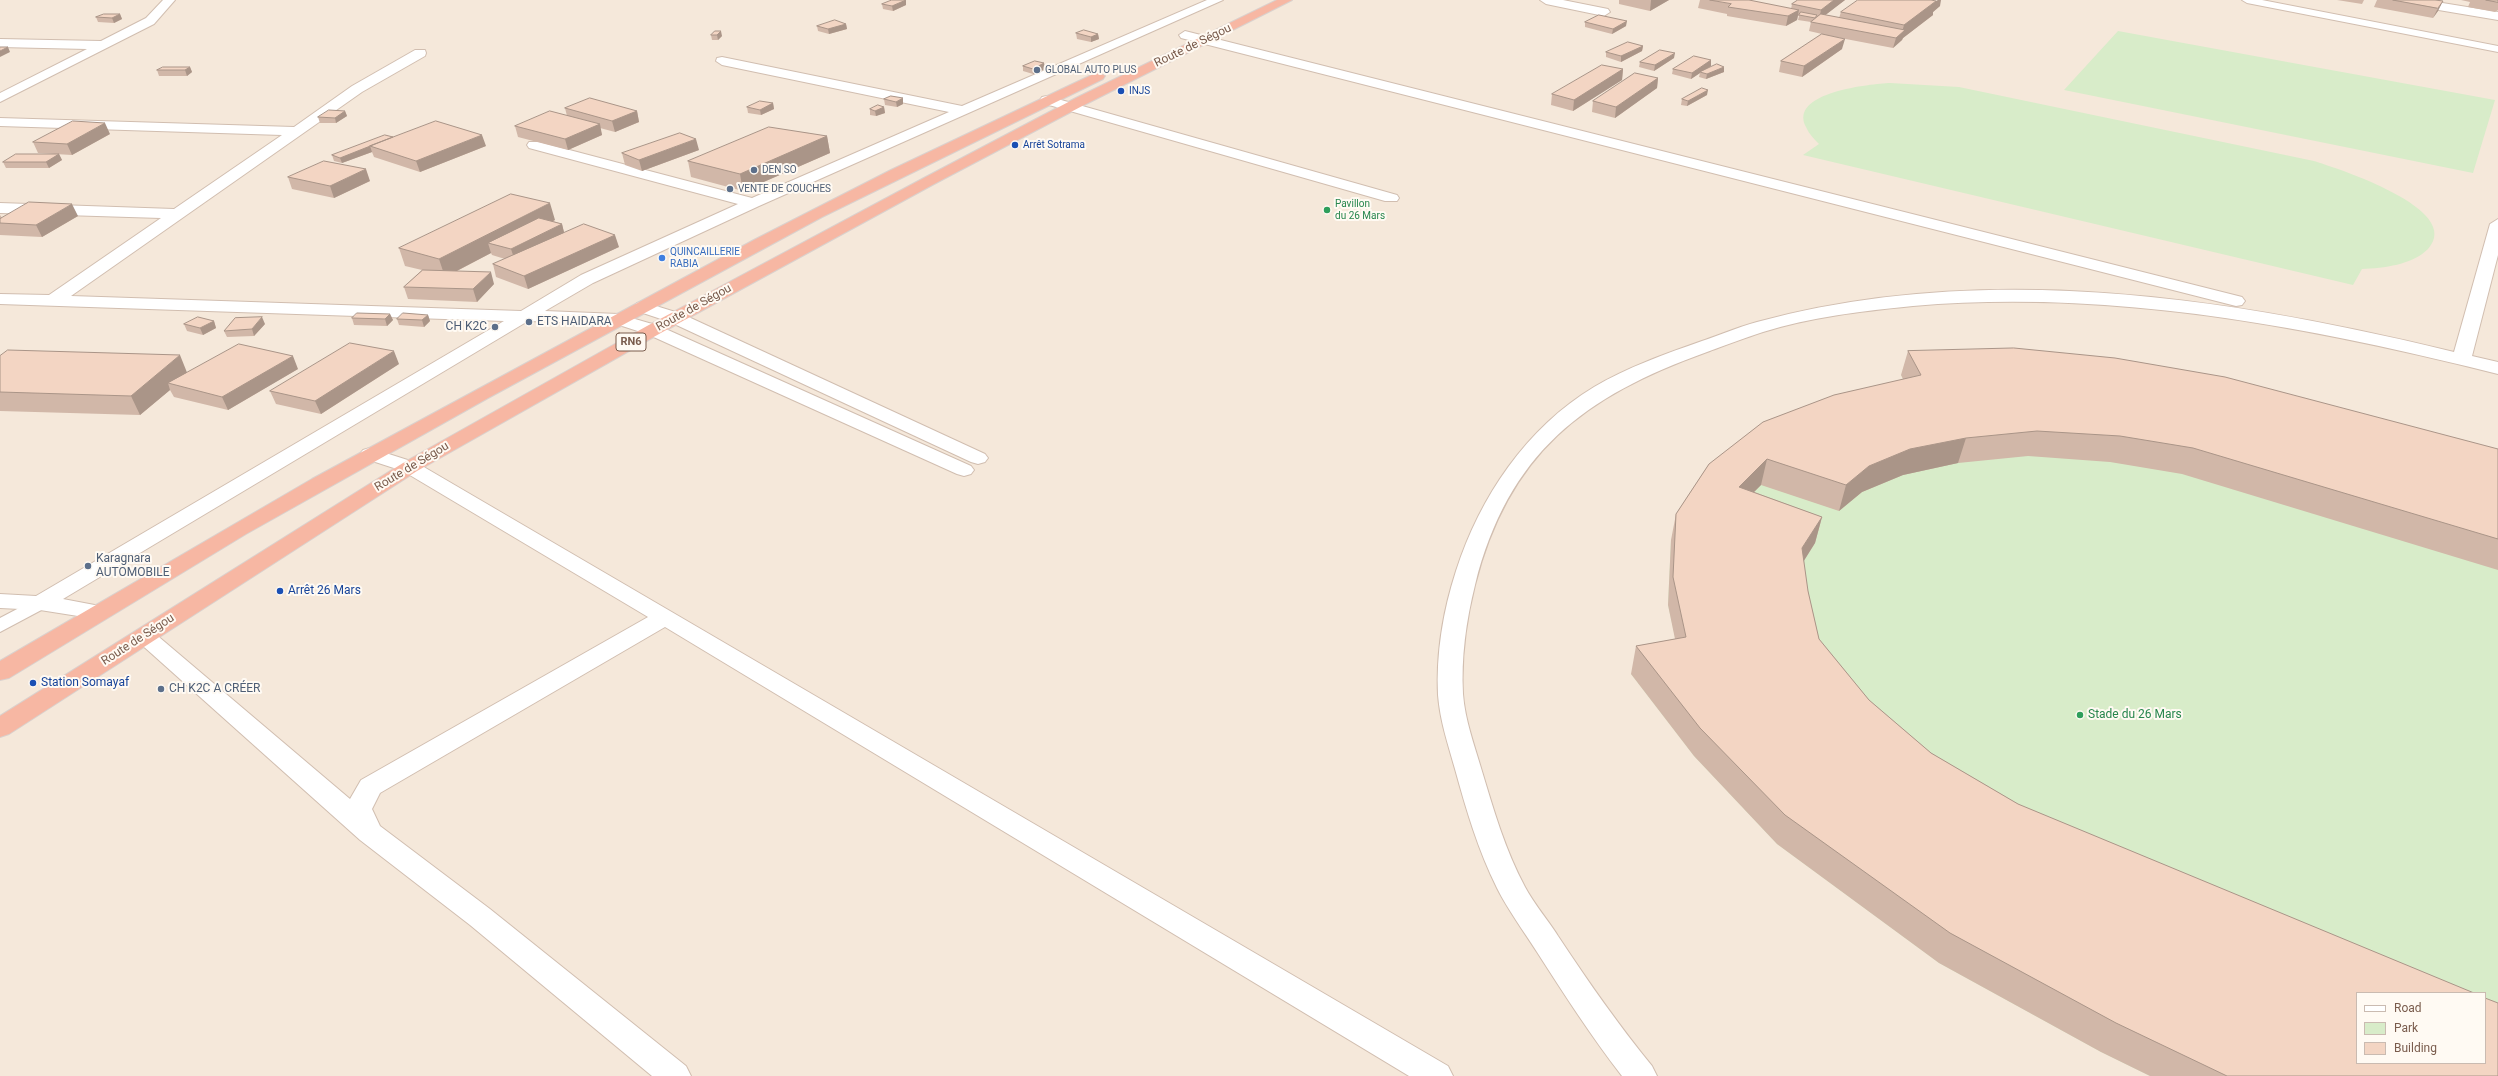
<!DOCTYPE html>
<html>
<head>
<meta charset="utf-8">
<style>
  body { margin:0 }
  #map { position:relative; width:2498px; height:1076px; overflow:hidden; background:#fdf6ec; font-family:Roboto,sans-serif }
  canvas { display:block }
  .legend { position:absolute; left:2356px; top:992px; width:130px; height:72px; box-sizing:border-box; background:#fffaf3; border:1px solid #cabbb1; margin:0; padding:5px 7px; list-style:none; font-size:12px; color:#7a5c4d }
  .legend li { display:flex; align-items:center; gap:8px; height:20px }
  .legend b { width:20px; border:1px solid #cabbb1 }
</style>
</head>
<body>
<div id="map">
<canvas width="2498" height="1076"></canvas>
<ul class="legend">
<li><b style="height:5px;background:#fff"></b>Road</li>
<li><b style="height:11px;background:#d8ecc9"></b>Park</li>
<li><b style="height:11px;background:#f3d5c3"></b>Building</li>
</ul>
</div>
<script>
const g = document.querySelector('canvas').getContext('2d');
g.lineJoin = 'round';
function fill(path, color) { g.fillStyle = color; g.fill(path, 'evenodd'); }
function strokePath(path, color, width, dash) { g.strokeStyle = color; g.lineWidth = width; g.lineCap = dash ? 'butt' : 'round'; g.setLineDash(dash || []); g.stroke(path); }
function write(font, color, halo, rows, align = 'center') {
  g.font = font + ' Roboto,sans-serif'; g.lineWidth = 4; g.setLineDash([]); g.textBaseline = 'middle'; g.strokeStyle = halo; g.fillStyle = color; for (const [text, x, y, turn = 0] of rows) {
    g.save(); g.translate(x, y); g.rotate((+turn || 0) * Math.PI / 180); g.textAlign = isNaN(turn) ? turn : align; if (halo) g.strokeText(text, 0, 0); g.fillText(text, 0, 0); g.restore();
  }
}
fill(new Path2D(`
  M0 0H2498V1076H0ZM2357 993H2485V1063H2357Z`), '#f5e8da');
fill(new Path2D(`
  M2118 31 2495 100 2473 173 2064 90Z
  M1890 83 1959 87 2314 161C2336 168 2465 209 2428 249 2412 265 2384 268 2362 269L2353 285 1803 155 1819 144C1814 139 1809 134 1806 127 1788 92 1871 84 1890 83Z
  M2006 372 2498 479V1076H2150L2101 1052 1939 963 1777 844 1694 756 1631 674 1681 664 1668 605 1671 540 1704 490 1914 399 1901 375ZM2357 993H2485V1063H2357Z`), '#d8ecc9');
const lane = new Path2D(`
  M2242 0H2262L2498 46V52L2247 3Z
  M40 597 47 599 50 603 47 607 0 632V618Z`);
const street = new Path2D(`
  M163 0H175L154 24 0 102V93L87 49 0 47V39L101 41 146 18Z
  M1207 0H1223L759 206 593 283 545 311 618 314 659 326 971 466 974 470 971 474 964 476 957 474 647 334 616 324 528 321 63 599 105 607 109 612 105 617 97 619 40 610 0 608V594L36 596 504 321 0 304V294L49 295 161 218 0 213V203L174 209 282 135 0 126V118L294 127 352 86 415 50H425L426 53 425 56 362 92 71 296 521 311 581 275 738 204 529 148 527 145 529 142H539L752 198 949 112 722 65 716 61 717 58 722 57 962 106Z
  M1540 0H1563L1608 9 1610 12 1604 16 1546 4Z
  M2397 0H2424L2498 12V20L2403 4Z
  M1185 31 2242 297 2245 301 2242 305 2236 306 1181 38 1179 35Z
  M1047 96 1397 195 1399 198 1397 201H1385L1042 103 1040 100 1042 97Z
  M2498 219V255L2472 356 2498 362V374C2306 326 2111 289 1913 306 1863 311 1811 317 1763 332 1744 338 1726 345 1707 352 1584 396 1508 453 1475 585 1466 621 1461 658 1463 694 1465 720 1474 744 1481 768 1493 808 1505 850 1525 887 1534 904 1548 920 1558 936 1589 983 1617 1023 1652 1066L1657 1076H1622C1591 1036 1564 994 1537 952 1523 930 1508 910 1497 888 1478 850 1466 809 1455 769 1448 744 1440 721 1438 695 1436 654 1443 611 1456 571 1480 497 1526 428 1594 387 1628 367 1665 354 1702 341 1720 335 1738 327 1757 322 1984 260 2230 297 2454 352L2490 224Z
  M643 302 682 314 985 454 988 458 985 462 978 464 971 462 670 322 637 311 634 307 637 303Z
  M370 448 417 463 1448 1066 1453 1076H1409L665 627 380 793 372 809 380 826 490 909 686 1066 691 1076H652L470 925 360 840 133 637 137 632 145 629 153 632 350 799 361 780 648 617 403 471 363 458 360 454 363 450Z`);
const highway = new Path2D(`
  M1277 0H1292L1086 104 934 184 659 334 417 471 9 734 0 737V716L403 463 647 326 924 178 1076 98Z
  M1098 72 1105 76 1103 79 822 217 488 398 246 534 9 678 0 680V661L312 479 754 240 891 170Z`);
strokePath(lane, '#d1beb0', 2);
strokePath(street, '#d1beb0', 2);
strokePath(highway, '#dad1cd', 2);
fill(lane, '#fff');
fill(street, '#fff');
fill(highway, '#f7b7a3');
fill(new Path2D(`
  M906 0V5L893 11 883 9 882 4Z
  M1619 0H1669L1650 11 1619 4Z
  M1700 0H1749L1791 9 1792 4 1798 0H1845L1825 15 1839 18 1841 12 1940 6 1933 12V15L1903 38 1902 40 1893 48 1830 36 1842 49 1802 77 1779 72 1781 61 1822 34 1809 31 1811 22 1798 20 1799 16H1798L1797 20 1786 26 1727 16V14L1698 8Z
  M2337 0H2364L2362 4Z
  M2377 0H2435L2438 11 2433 18 2374 7Z
  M2461 0H2498V10L2495 12 2468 7 2470 2Z
  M120 14 122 19 114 23 98 22 96 17Z
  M1585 22 1626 26 1612 34 1585 27Z
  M846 24 847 29 829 34 818 31 817 26Z
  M715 31 722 36 718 40H712L711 35Z
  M1076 33 1098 34 1099 39 1091 42 1077 39Z
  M1643 46 1642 51 1621 62 1606 57V52Z
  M1674 58 1654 71 1639 67 1640 62Z
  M1711 60V66L1704 70 1724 72 1706 79 1699 77 1700 73 1691 79 1672 74 1673 69Z
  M1044 63 1045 69 1033 74 1023 71V66Z
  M190 67 192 72 187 76H159L157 70Z
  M1623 69 1622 80 1573 111 1551 105 1552 94Z
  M1658 78 1657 88 1615 118 1592 112 1593 101Z
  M1707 95 1687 106 1681 105 1682 99Z
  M891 96 903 104 897 107 885 105 884 99Z
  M773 103 774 109 761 115 748 113 747 107Z
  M884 107 885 113 876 116 870 115V109Z
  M565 108 637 111 639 122 615 132 600 128 602 135 568 150 518 137 515 126 567 116Z
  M345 111 347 116 336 123H320L318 117Z
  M798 132 809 133V134L827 136 830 153 743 191 691 177 688 161Z
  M110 134 72 155 38 153 33 142Z
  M393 137 486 146 420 172 374 157 372 152 342 163 334 161 332 155Z
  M699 150 642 171 625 165 622 153Z
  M59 154 62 160 49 168H6L3 162Z
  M288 177 370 181 334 198 292 189Z
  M0 215 2 218 78 216 42 237 0 235Z
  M555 220 553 221 562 224 564 233 619 247 528 289 496 277 493 264 505 259 492 255 491 253 457 271 494 284 477 302 408 299 404 287 422 270 405 266 399 248Z
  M390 314 393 320 387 326 354 325 352 318Z
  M428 315 430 321 424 327 399 325 397 319Z
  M214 321 216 328 203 335 187 331 184 324Z
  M265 324 254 336 227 337 224 331Z
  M1908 351 2498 449V570L2182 474 2110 462 2028 456 1958 463 1903 475 1862 492 1839 511 1761 485 1754 492 1822 517 1815 543 1803 562 1808 591 1819 639 1869 700 1931 753 2018 804 2498 1076H2150L2101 1052 1939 963 1777 844 1694 756 1631 674 1636 646 1675 639 1668 605 1671 540 1676 514 1709 464 1903 379 1901 375Z
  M0 356 187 373 298 369 228 410 174 397 170 390 140 415 0 411Z
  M399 364 321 414 276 404 270 391Z`), '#d1b7a8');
fill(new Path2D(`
  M906 0V5L893 11 892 6Z
  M1651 0H1669L1650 11Z
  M1834 0H1845L1819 20 1821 10Z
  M1938 0H1941L1940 6 1933 12V15L1903 38 1902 40 1893 48 1896 38 1902 32 1904 25 1936 1Z
  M2443 1 2438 11 2433 18 2438 8Z
  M1799 10 1797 20 1786 26 1788 16Z
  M120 14 122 19 114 23 112 18Z
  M1627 21 1626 26 1612 34 1613 29Z
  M846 24 847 29 829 34 828 29Z
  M721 31 722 36 718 40 717 35Z
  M1098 34 1099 39 1091 42V37Z
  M1845 39 1842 49 1802 77 1804 66Z
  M1643 46 1642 51 1621 62V56Z
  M8 47 10 52 0 57V51Z
  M1675 53 1674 58 1654 71 1655 65Z
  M1711 60V66L1701 72H1700V73L1691 79 1692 73Z
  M1044 63 1045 69 1033 74V69Z
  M190 67 192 72 187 76 185 70Z
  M1724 67V72L1706 79 1707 74Z
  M1623 69 1622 80 1573 111 1574 100Z
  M1658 78 1657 88 1615 118 1616 107Z
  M1708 90 1707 95 1687 106 1688 101Z
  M903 98V104L897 107 896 102Z
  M773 103 774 109 761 115 760 110Z
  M884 107 885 113 876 116 875 111Z
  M345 111 347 116 336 123 335 118Z
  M637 111 639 122 615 132 612 121Z
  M105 123 110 134 72 155 67 144Z
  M600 124 602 135 568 150 565 139Z
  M482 135 486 146 420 172 416 161Z
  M827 136 830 153 743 191 740 174Z
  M696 139 699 150 642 171 639 160Z
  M370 146 372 152 342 163 340 158Z
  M59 154 62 160 49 168 46 162Z
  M366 169 370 181 334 198 330 186Z
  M550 203 555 220 503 247 488 243 491 253 445 277 439 259Z
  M72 204 78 216 42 237 36 225Z
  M562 224 565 236 515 261 511 249Z
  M615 235 619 247 528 289 524 276Z
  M491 272 494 284 477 302 473 289Z
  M390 314 393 320 387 326 385 319Z
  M428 315 430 321 424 327 422 320Z
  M262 317 265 324 254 336 252 329Z
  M214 321 216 328 203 335 200 328Z
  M394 351 399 364 321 414 315 401Z
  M180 355 188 375 168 383 170 390 140 415 131 396Z
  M293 356 298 369 228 410 222 397Z
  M1966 438 1958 463 1903 475 1862 492 1839 511 1846 485 1869 466 1910 449Z
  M1767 459 1761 485 1733 513 1739 487Z
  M1822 517 1815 543 1795 575 1802 548Z`), '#aa9588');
const building = new Path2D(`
  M892 0H906L892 6 882 4Z
  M1710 0H1749L1799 10 1788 16 1728 7 1731 4Z
  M1798 0H1834L1821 10 1792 4Z
  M1858 0H1931L1936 1 1904 25 1841 12Z
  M2393 0H2435L2443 1 2438 8Z
  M2486 0H2498V2Z
  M1801 12 1817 15 1815 18 1799 15Z
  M104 14H120L112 18 96 17Z
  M1821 14 1905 30 1896 38 1811 22Z
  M1599 15 1627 21 1613 29 1585 22Z
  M835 20 846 24 828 29 817 26Z
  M1084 30 1098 34 1091 37 1076 33Z
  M715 31H721L717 35H711Z
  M1822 34 1845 39 1804 66 1781 61Z
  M1628 42 1643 46 1621 56 1606 52Z
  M0 47H8L0 51Z
  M1660 50 1675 53 1655 65 1640 62Z
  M1694 56 1711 60 1692 73 1673 69Z
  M1035 61 1044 63 1033 69 1023 66Z
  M1717 64 1724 67 1707 74 1700 72Z
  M1602 65 1623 69 1574 100 1552 94Z
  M163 67H190L185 70H157Z
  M1635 73 1658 78 1616 107 1593 101Z
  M1702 88 1708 90 1688 101 1682 99Z
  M891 96 903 98 896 102 884 99Z
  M590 98 637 111 612 121 565 108Z
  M760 101 773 103 760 110 747 107Z
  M878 105 884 107 875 111 870 109Z
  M329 110 345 111 335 118 318 117Z
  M550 111 600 124 565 139 515 126Z
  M73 121 105 123 67 144 33 142Z
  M436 121 482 135 416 161 370 146Z
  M769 127 827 136 740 174 688 161Z
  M680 133 696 139 639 160 622 153Z
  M385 135 393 137 340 158 332 155Z
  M16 154H59L46 162H3Z
  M324 161 366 169 330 186 288 177Z
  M511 194 550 203 439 259 399 248Z
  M29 202 72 204 36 225 0 223V219Z
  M539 218 562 224 511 249 488 243Z
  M584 224 615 235 524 276 493 264Z
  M423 270 491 272 473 289 404 287Z
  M357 313 390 314 385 319 352 318Z
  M403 313 428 315 422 320 397 319Z
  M198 317 214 321 200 328 184 324Z
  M262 317 252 329 224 331 235 318Z
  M350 343 394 351 315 401 270 391Z
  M239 344 293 356 222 397 168 383Z
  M2014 348 2115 358 2225 377 2498 449V539L2193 448 2120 436 2037 431 1966 438 1910 449 1869 466 1846 485 1767 459 1739 487 1822 517 1802 548 1808 591 1819 639 1869 700 1931 753 2018 804 2474 993H2357V1063H2485V998L2498 1003V1076H2227L2116 1023 1950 933 1785 815 1700 728 1636 646 1686 637 1673 577 1676 514 1709 464 1763 422 1834 395 1921 375 1908 351Z
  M8 350 180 355 131 396 0 392V356Z`);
fill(building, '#f3d5c3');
strokePath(building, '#aa9588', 1);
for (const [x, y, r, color] of [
  [1037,70,4,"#5c6f8a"],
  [1121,91,4,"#1a4fb4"],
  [1015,145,4,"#1a4fb4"],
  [754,170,4,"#5c6f8a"],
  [730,189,4,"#5c6f8a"],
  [1327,210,4,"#2e9e5b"],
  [662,258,4,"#3f7fe0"],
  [529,322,4,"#5c6f8a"],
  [495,327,4,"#5c6f8a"],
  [88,566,4,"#5c6f8a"],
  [280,591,4,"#1a4fb4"],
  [33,683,4,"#1a4fb4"],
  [161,689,4,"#5c6f8a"],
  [2080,715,4,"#2e9e5b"]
]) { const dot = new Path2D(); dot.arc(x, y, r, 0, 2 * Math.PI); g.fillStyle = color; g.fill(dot); strokePath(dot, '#fffaf3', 1.5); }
write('10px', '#4e5e75', '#fffaf3', [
  ["GLOBAL AUTO PLUS",1045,70],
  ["DEN SO",762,170],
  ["VENTE DE COUCHES",738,189]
], 'left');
write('10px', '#164399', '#fffaf3', [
  ["INJS",1129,91],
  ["Arrêt Sotrama",1023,145]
], 'left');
write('10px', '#27864d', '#fffaf3', [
  ["Pavillon",1335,204],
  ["du 26 Mars",1335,216]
], 'left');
write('10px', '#366cbe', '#fffaf3', [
  ["QUINCAILLERIE",670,252],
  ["RABIA",670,264]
], 'left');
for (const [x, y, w] of [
  [631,342,30]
]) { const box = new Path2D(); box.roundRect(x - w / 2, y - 9, w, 18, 3); g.fillStyle = '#fffaf3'; g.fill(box); strokePath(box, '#7a5c4d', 1); }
write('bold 11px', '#7a5c4d', null, [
  ["RN6",631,342]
]);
write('12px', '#7a5c4d', '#fffaf3', [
  ["Route de Ségou",1193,46,-26],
  ["Route de Ségou",694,308,-29],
  ["Route de Ségou",412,467,-31],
  ["Route de Ségou",138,640,-33]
]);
write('12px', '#4e5e75', '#fffaf3', [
  ["ETS HAIDARA",537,322],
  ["CH K2C",487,327,"right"],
  ["Karagnara",96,559],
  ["AUTOMOBILE",96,573],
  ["CH K2C A CRÉER",169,689]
], 'left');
write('12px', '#164399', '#fffaf3', [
  ["Arrêt 26 Mars",288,591],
  ["Station Somayaf",41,683]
], 'left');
write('12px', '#27864d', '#fffaf3', [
  ["Stade du 26 Mars",2088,715]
], 'left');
</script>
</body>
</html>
